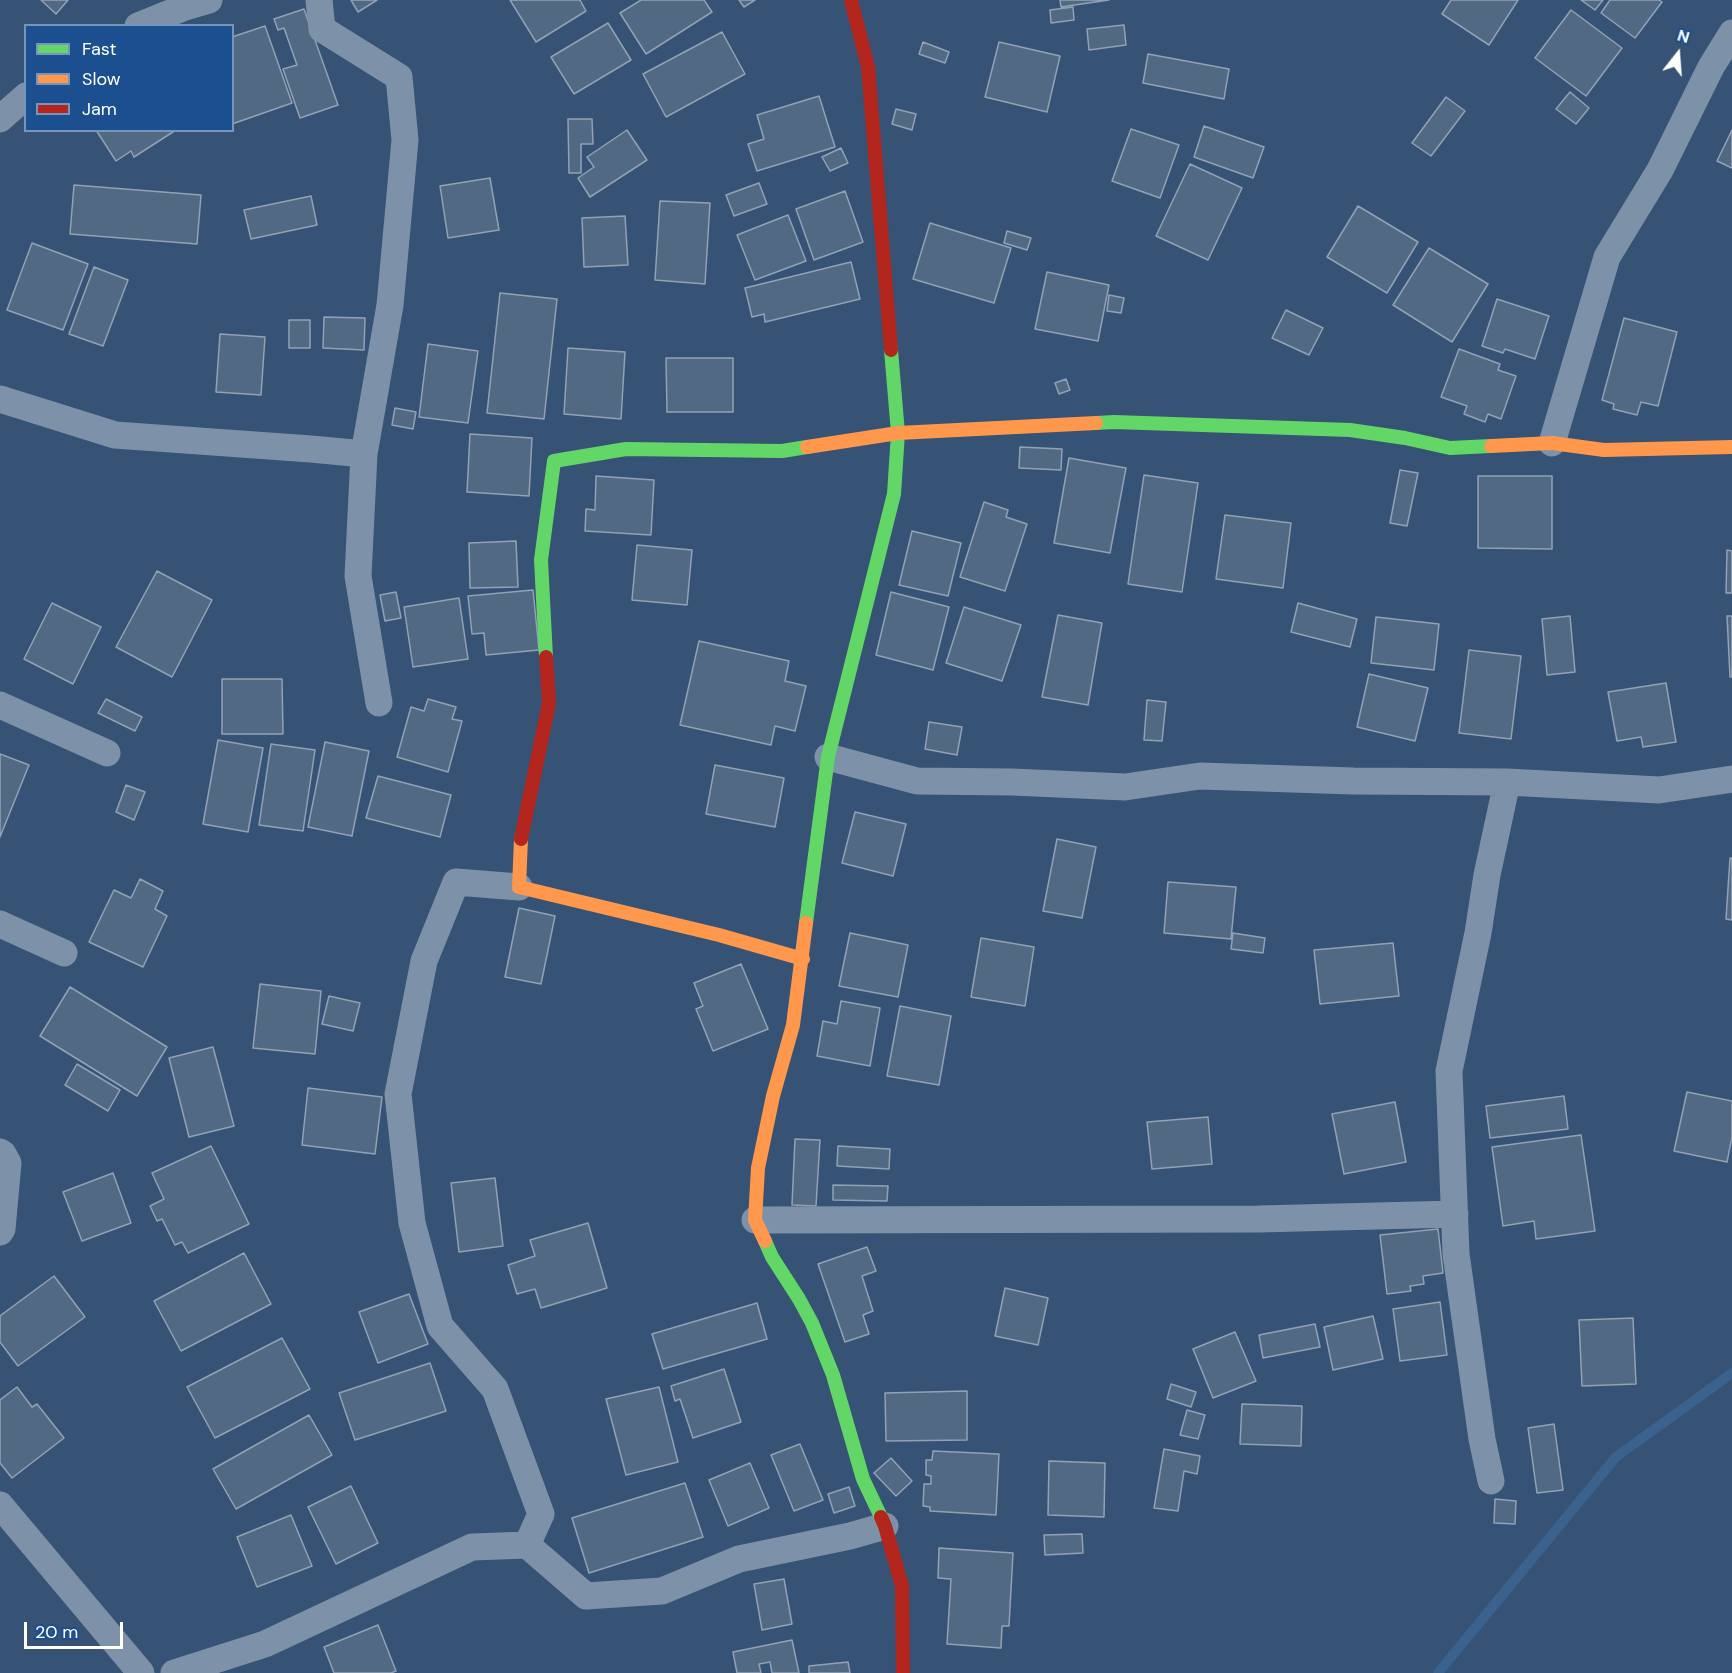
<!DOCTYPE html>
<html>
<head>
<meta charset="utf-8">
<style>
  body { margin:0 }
  #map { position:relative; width:1732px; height:1673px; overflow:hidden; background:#365274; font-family:"DM Sans",sans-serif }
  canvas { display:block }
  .legend { position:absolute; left:24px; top:24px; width:210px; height:108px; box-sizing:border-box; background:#1b4f8f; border:2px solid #7695bc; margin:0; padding:8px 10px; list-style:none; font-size:18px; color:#fff }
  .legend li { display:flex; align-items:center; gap:12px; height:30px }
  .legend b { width:30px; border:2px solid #7695bc }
  .north { position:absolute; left:1648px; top:24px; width:60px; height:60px; -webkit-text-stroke:4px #1b4f8f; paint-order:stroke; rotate:17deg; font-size:16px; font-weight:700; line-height:24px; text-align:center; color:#fff }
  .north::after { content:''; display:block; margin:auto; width:21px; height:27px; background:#fff; clip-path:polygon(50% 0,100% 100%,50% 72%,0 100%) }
  .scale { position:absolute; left:24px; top:1622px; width:99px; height:27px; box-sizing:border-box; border:3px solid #fff; border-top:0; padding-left:8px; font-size:18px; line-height:21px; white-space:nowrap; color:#fff; -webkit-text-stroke:4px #1b4f8f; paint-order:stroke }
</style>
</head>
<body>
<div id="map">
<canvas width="1732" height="1673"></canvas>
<ul class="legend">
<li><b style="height:8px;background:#63d668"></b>Fast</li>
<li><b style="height:8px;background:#ff974d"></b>Slow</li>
<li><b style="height:8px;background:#b3261e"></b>Jam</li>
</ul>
<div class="north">N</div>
<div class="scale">20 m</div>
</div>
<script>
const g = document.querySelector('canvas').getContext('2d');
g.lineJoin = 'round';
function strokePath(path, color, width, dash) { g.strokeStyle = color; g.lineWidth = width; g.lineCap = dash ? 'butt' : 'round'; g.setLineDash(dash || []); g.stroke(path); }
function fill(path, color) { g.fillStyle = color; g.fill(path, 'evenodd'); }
strokePath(new Path2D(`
  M1438 1673 1616 1457 1732 1373`), '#3b618d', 10);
const building = new Path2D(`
  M41 0H68L56 14Z
  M351 0H377L358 12Z
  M510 0H580L586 11 536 42Z
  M641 0H704L712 12 646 54 620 13Z
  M739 0H755L744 7Z
  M1060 0H1109L1061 7Z
  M1451 0H1518L1489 45 1442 14Z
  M1581 0H1603L1595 10Z
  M1610 0H1659L1662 2 1635 38 1601 13Z
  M1073 7 1074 20 1051 23 1050 10Z
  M304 9 338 105 300 118 283 69 297 65 284 28 278 30 274 19Z
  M1571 10 1622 48 1586 96 1535 58Z
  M608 23 631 60 574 94 551 57Z
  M1124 25 1126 45 1089 50 1087 29Z
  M265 26 292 103 232 124V37Z
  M722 32 745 74 666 117 643 74Z
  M923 42 949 52 945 63 919 54Z
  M999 42 1060 56 1047 112 985 97Z
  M1148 54 1229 69 1224 99 1143 83Z
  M1570 92 1589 108 1576 124 1556 109Z
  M819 96 835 147 757 171 748 144 764 139 757 115Z
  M1446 97 1465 111 1431 156 1412 143Z
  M896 109 916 114 912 130 892 124Z
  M568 119H592L593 144H581V173H569Z
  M1204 126 1264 147 1253 178 1194 157Z
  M1131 129 1179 145 1160 198 1112 181Z
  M96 130H176L134 157 131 151 116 161Z
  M627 130 647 160 590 197 578 178 594 167 587 157Z
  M1732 130V168L1717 161Z
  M841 148 848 163 830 171 822 157Z
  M1190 164 1242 188 1208 260 1156 236Z
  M490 178 499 230 448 238 440 186Z
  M759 183 767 204 734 216 726 195Z
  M74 185 201 195 197 244 70 234Z
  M845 191 863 242 814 260 796 209Z
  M311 196 317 225 251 239 244 210Z
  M660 201 710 203 705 284 655 280Z
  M1358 206 1418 242 1387 293 1327 257Z
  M788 215 806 261 755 280 737 235Z
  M625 216 628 265 584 267 582 218Z
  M930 223 1011 248 994 303 913 279Z
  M1007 231 1031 238 1027 250 1004 243Z
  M32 243 88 264 63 330 7 310Z
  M1429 248 1488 284 1452 342 1393 305Z
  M851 262 860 299 765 322 764 314 752 317 745 288Z
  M94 267 128 280 103 346 69 334Z
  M1047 272 1109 285 1098 341 1035 329Z
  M500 293 557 299 544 419 487 413Z
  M1109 295 1124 298 1121 313 1107 311Z
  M1497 299 1549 316 1535 359 1505 349 1503 353 1482 346Z
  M1286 310 1323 328 1309 355 1272 338Z
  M324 317 365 318 364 350 323 348Z
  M1624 318 1677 332 1658 406 1641 402 1637 415 1613 409 1614 404 1602 400Z
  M289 320H310V348H289Z
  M220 334 265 337 261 395 216 392Z
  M428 344 478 351 468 423 419 417Z
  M568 348 625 352 621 419 564 414Z
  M1459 349 1500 364 1498 370 1516 376 1501 419 1488 414 1485 422 1464 414 1467 406 1441 397Z
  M666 358H733V412H667Z
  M1066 379 1070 390 1059 394 1055 383Z
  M395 408 416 412 413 429 392 425Z
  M470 434 532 438 529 496 467 492Z
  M1020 447 1062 449 1061 470 1019 468Z
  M1069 458 1126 468 1110 553 1054 543Z
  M1400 470 1418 473 1407 526 1390 523Z
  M1144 475 1198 483 1182 592 1128 584Z
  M596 476 654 480 651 535 585 531 586 509 595 510Z
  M1478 476H1552V549L1478 548Z
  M984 502 1008 510 1006 517 1027 524 1005 591 960 577Z
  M1225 515 1291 523 1283 588 1216 579Z
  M912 531 961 543 948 596 899 585Z
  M516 541 518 587 470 588 469 543Z
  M637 545 692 550 687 605 632 600Z
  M1727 550 1732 551V593H1726Z
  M157 571 212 600 172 677 116 647Z
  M533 590 539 650 486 655 484 633 472 634 468 596Z
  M396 592 401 618 385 621 380 595Z
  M891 592 949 607 933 670 876 655Z
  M459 598 468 659 413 667 404 607Z
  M52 603 101 627 73 684 24 659Z
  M1298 603 1357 619 1350 647 1291 632Z
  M964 607 1021 625 1002 681 946 663Z
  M1058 615 1102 623 1088 705 1042 697Z
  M1570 616 1575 672 1547 675 1542 619Z
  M1727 616H1732V677H1730Z
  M1376 617 1439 624 1434 670 1371 663Z
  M699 641 789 661 785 681 806 686 795 731 775 726 771 745 680 725Z
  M1469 650 1521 656 1511 739 1459 733Z
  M1369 674 1428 688 1415 741 1357 727Z
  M222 679H282L283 734H222Z
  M1666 683 1676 742 1643 747 1641 737 1617 741 1608 692Z
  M106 699 142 717 135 731 98 713Z
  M428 699 456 707 452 719 462 721 448 772 397 757 411 707 424 711Z
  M1147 700 1166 702 1162 741 1144 740Z
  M929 722 962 727 957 755 925 749Z
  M218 740 263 748 248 832 203 824Z
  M325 742 369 751 352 836 308 827Z
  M271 744 315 750 303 831 259 825Z
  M0 754 29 765 0 837Z
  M715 765 784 778 775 827 706 814Z
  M378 776 451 795 440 837 366 818Z
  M126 785 145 792 134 820 116 812Z
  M855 812 906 824 893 876 842 863Z
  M1057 839 1096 847 1082 918 1043 911Z
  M1730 858H1732V920L1726 919Z
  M140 879 163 891 155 909 167 916 143 967 89 942 114 890 131 898Z
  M1168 882 1236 887 1231 939 1164 933Z
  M519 908 555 916 541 984 505 977Z
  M850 933 908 945 898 997 839 986Z
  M1233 933 1265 938 1263 953 1231 949Z
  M981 938 1034 947 1025 1006 971 997Z
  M1393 943 1399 996 1320 1004 1314 950Z
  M741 964 768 1029 713 1051 696 1009 703 1006 694 983Z
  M260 984 321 991 315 1054 253 1048Z
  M70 987 167 1047 137 1096 40 1036Z
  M329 996 360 1003 353 1031 322 1024Z
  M841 1001 880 1008 870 1066 817 1056 823 1021 837 1024Z
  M900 1006 951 1016 939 1085 887 1076Z
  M213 1047 234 1126 189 1137 169 1058Z
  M77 1064 120 1090 108 1111 65 1085Z
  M308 1088 382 1097 375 1154 302 1145Z
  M1687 1092 1732 1101V1137L1727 1162 1674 1151Z
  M1564 1096 1568 1129 1490 1138 1486 1106Z
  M1395 1102 1406 1162 1344 1174 1332 1114Z
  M1208 1117 1212 1164 1152 1169 1147 1122Z
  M1581 1135 1595 1231 1536 1239 1534 1221 1503 1226 1492 1147Z
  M795 1139 820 1140 816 1206 792 1205Z
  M211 1146 249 1224 188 1253 182 1242 175 1245 162 1219 157 1221 150 1206 164 1199 152 1173Z
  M838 1146 890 1149 889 1169 837 1166Z
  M113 1173 131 1223 82 1241 63 1192Z
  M495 1178 503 1246 459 1252 451 1183Z
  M833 1185 888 1186 887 1201 833 1200Z
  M588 1223 607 1288 541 1308 535 1289 517 1294 508 1265 535 1256 530 1240Z
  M1438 1229 1443 1273 1423 1276 1424 1284 1410 1286 1411 1291 1387 1294 1380 1235Z
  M867 1247 876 1271 862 1276 873 1311 863 1315 869 1334 845 1342 818 1264Z
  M244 1253 271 1304 181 1351 154 1301Z
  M54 1276 85 1317 18 1366 0 1342V1316Z
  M1005 1288 1048 1298 1038 1345 995 1336Z
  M409 1294 428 1344 378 1363 359 1312Z
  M1440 1302 1447 1355 1400 1361 1393 1309Z
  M757 1303 767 1339 663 1369 652 1334Z
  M1373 1316 1383 1359 1333 1370 1324 1327Z
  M1633 1318 1636 1384 1582 1386 1579 1320Z
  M1315 1324 1320 1347 1263 1358 1259 1335Z
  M1235 1332 1256 1381 1213 1398 1193 1349Z
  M282 1338 310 1389 215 1438 187 1387Z
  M430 1363 446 1411 355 1440 339 1393Z
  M724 1369 741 1422 693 1438 680 1399 675 1401 671 1386Z
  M1171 1384 1196 1392 1191 1407 1167 1399Z
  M17 1387 32 1407 37 1404 64 1438 12 1478 0 1463V1400Z
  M659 1387 678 1462 626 1475 606 1399Z
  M967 1391V1440L886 1441 885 1393Z
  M1242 1404 1302 1406 1301 1446 1240 1444Z
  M1187 1410 1205 1415 1198 1439 1180 1435Z
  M309 1415 332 1455 236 1509 213 1469Z
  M1554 1424 1563 1490 1537 1493 1528 1428Z
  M800 1444 823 1500 794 1511 771 1455Z
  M1164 1449 1200 1456 1197 1474 1184 1471 1178 1511 1154 1508Z
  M933 1451 999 1454 996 1515 930 1511V1507L923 1506 924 1484H931V1476L926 1475V1460H932Z
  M891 1458 912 1481 896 1496 874 1473Z
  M1049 1461 1105 1463 1104 1517 1048 1515Z
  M750 1463 769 1508 728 1526 709 1480Z
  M685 1483 703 1537 589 1573 572 1518Z
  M351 1486 378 1543 336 1564 308 1507Z
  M849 1487 855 1506 834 1513 828 1494Z
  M1495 1499 1516 1501 1515 1524 1494 1523Z
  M291 1515 312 1566 257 1587 237 1537Z
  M1082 1534 1083 1553 1045 1555 1044 1535Z
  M939 1548 1013 1553 1009 1626H1002L1001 1648 947 1644 951 1579 938 1578Z
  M784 1579 792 1624 762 1630 754 1584Z
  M378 1625 396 1671 391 1673H334L324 1647Z
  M792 1640 799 1673H772L770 1662 759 1664 761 1673H737L733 1652Z
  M848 1662 850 1673H809V1666Z`);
fill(building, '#526984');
strokePath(building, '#92a2b6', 1.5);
strokePath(new Path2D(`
  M319 0 322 29 399 77 405 140 390 305 364 454 358 576 379 703
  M138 26 185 7 209 0
  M0 119 26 96
  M0 399 115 435 311 449 364 454
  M1552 443 1607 257 1660 170 1711 67 1732 33
  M0 705 107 753
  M828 757 917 781 1012 782 1125 787 1200 776 1353 781 1507 782 1487 875 1478 933 1449 1071 1456 1254 1482 1439 1491 1481
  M1507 782 1659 790 1732 779
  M519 887 456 882 424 961 398 1094 412 1223 440 1326 495 1389 541 1514 527 1545
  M0 924 64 953
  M0 1152 3 1154 8 1163 2 1229 0 1232
  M755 1220 1259 1219 1455 1214
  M0 1505 141 1673
  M174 1673 265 1644 472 1547 527 1545 586 1596 662 1591 739 1559 850 1536 885 1526`), '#7d92a8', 27);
strokePath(new Path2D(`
  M1096 423 1114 422 1350 430 1405 438 1450 448 1491 446
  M546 657 541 560 554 461 626 449 782 451 807 447
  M806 923 828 757 894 494 898 433 891 350
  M765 1241 772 1257 799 1299 812 1323 833 1375 863 1479 881 1517`), '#63d668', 14);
strokePath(new Path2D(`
  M1491 446 1552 443 1604 450 1732 447
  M807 447 898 433 1096 423
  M521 839 519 887 719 935 803 959
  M765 1241 755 1220 758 1168 773 1096 793 1025 806 923`), '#ff974d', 14);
strokePath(new Path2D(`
  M851 0 868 67 891 350
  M521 839 549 703 546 657
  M881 1517 885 1526 902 1586 903 1673`), '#b3261e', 14);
</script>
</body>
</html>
